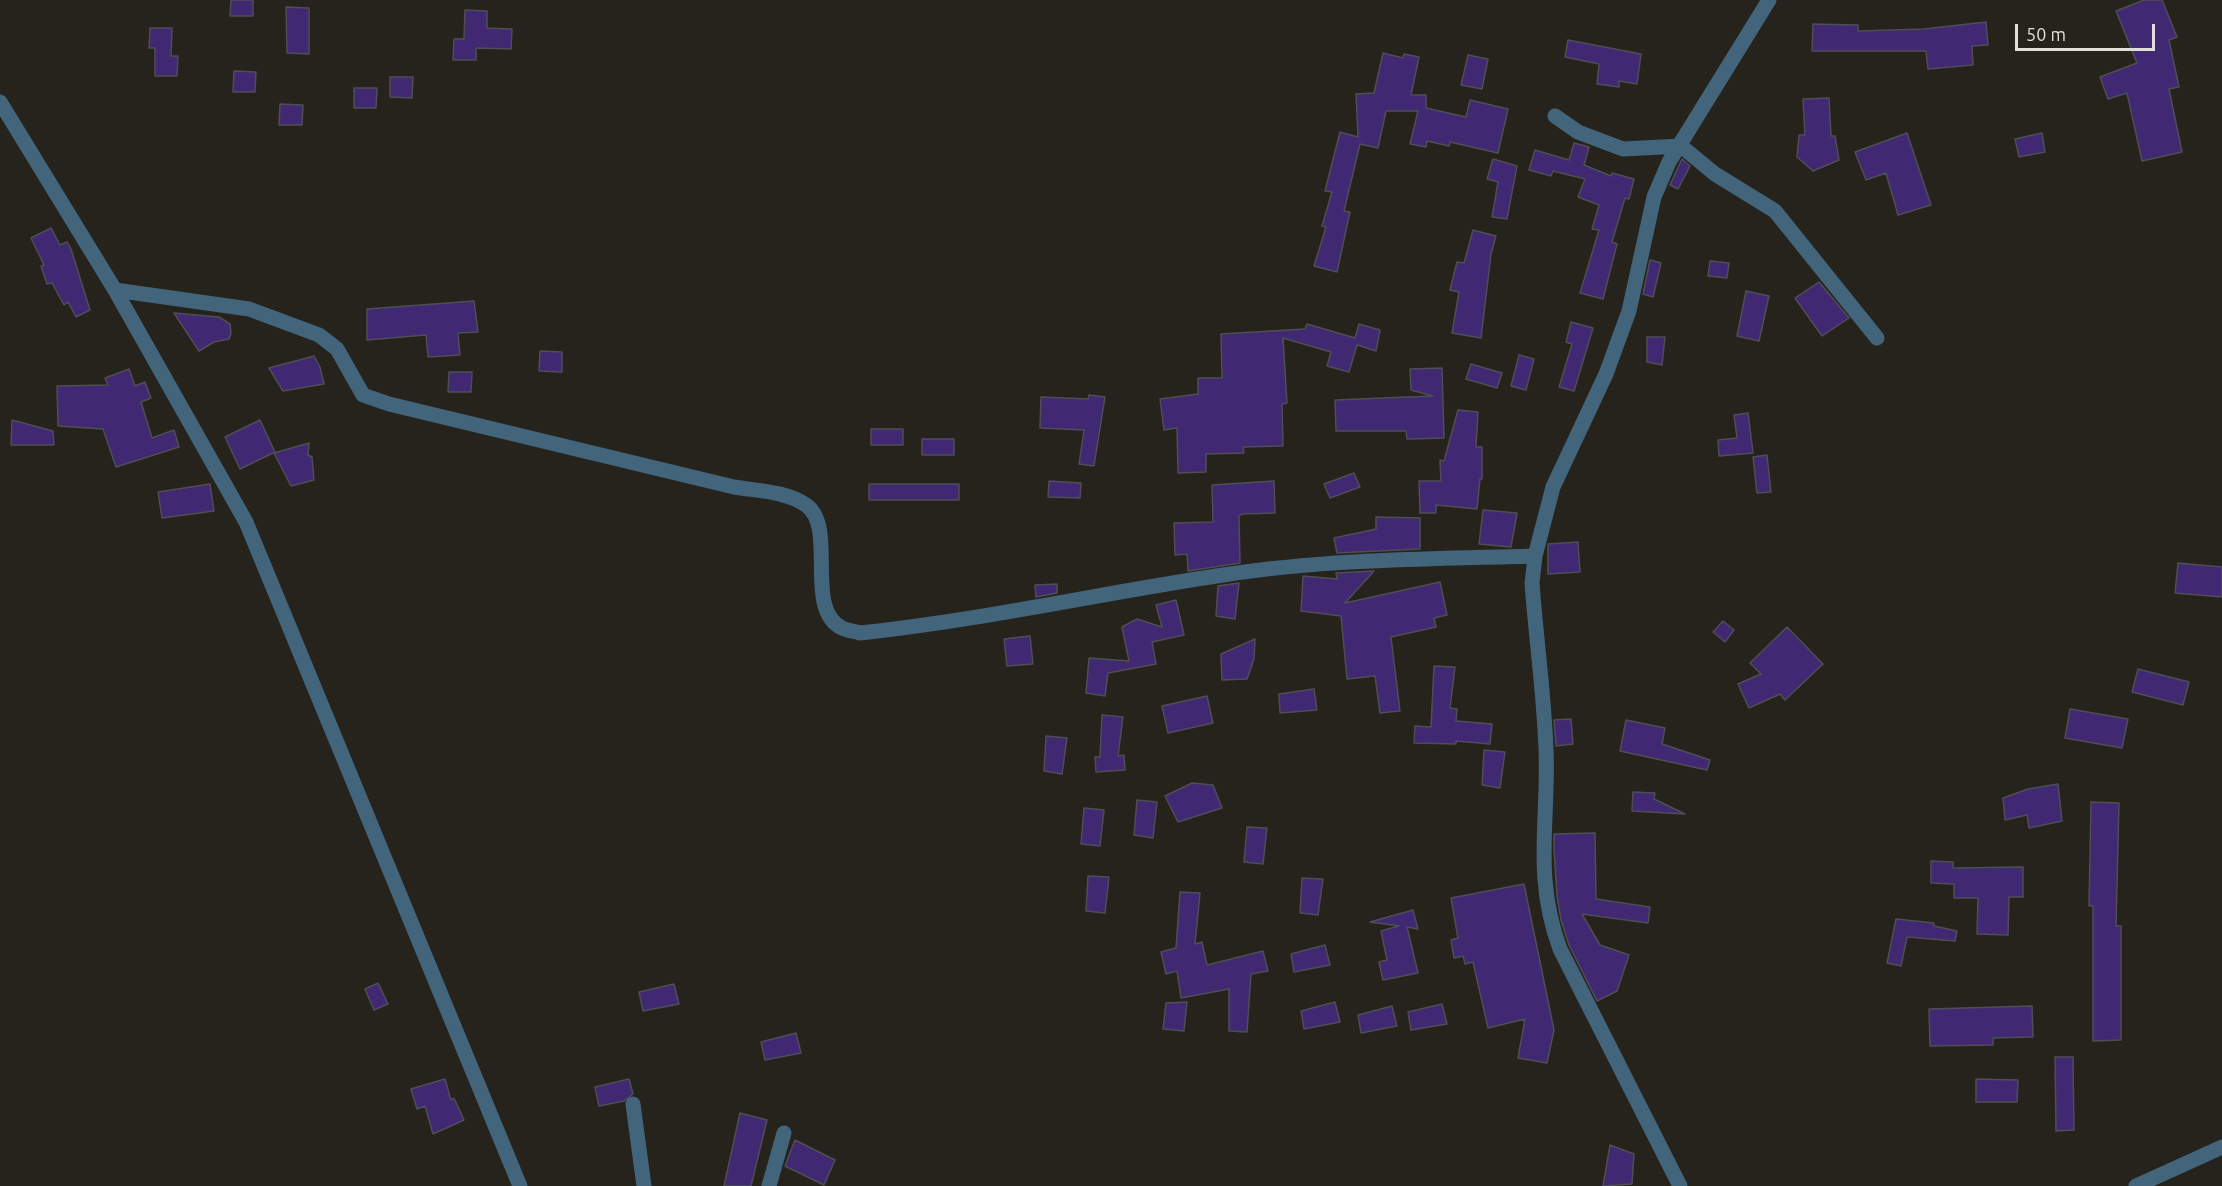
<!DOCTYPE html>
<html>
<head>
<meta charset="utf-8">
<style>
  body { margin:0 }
  #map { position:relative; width:2222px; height:1186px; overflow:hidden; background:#26221c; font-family:Ubuntu,sans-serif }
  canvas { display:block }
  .scale { position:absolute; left:2015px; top:24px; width:140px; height:27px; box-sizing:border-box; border:3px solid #e2dfdb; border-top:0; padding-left:8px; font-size:18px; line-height:21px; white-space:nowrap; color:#e2dfdb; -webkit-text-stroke:4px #26221c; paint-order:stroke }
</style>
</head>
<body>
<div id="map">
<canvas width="2222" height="1186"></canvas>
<div class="scale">50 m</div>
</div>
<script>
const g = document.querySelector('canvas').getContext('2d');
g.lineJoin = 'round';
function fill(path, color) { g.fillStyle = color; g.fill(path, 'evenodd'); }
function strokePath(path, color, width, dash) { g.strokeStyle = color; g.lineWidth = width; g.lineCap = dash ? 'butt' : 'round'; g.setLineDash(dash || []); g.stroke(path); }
const building = new Path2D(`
  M231 0H253V16H230Z
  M2144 0H2162L2177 37 2169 40 2179 87 2169 89 2182 152 2142 161 2127 93 2108 99 2100 77 2137 63 2116 11Z
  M286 7 309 8V54L287 53Z
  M465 10 487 11V28L512 29 511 49 476 48V60H453L454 39H464Z
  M1986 22 1988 45 1972 46 1973 65 1928 69 1926 51H1812L1813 24 1858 25V31L1924 29Z
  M150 28H172L171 56H178L177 76H155V48H149Z
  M1568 40 1641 54 1637 84 1619 81V87L1597 84 1599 64 1565 57Z
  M1383 53 1403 58 1404 54 1419 57 1411 95H1426V108L1466 117 1470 100 1508 109 1498 153 1450 142 1449 146 1427 141 1426 147 1410 144 1418 111H1386L1378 148 1360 144 1344 211 1350 212 1337 272 1314 266 1326 227 1322 226 1332 192 1325 191 1340 132 1358 137 1356 94 1374 93Z
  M1468 55 1488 59 1482 89 1461 85Z
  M234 71 256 72 255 92H233Z
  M390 77H413L412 98 390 97Z
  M354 88H377L376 108H354Z
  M1829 98 1831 136H1835L1839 160 1813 171 1797 157 1799 135H1805L1803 99Z
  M280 104 303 105 302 125H279Z
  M1907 133 1931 205 1898 215 1886 173 1866 180 1855 152Z
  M2042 133 2045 152 2019 157 2015 139Z
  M1574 143 1589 147 1584 165 1611 176 1612 173 1634 179 1629 199 1625 198 1612 242 1617 244 1603 299 1580 293 1599 230 1592 229 1599 205 1578 197 1585 179 1553 171 1551 176 1529 170 1535 150 1569 160Z
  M1493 159 1517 166 1507 219 1492 217 1498 182 1487 179Z
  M1682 159 1690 166 1678 189 1670 185Z
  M51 228 60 245 67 242 71 249 90 310 76 317 68 302 64 305 52 283 47 284 41 266 44 265 31 238Z
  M1473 230 1496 236 1491 254 1481 338 1452 333 1459 292 1450 290 1457 262 1464 263Z
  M1650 260 1661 263 1653 297 1643 294Z
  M1710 261 1729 263 1727 278 1708 276Z
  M1819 282 1849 318 1822 336 1795 298Z
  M1746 291 1769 296 1759 341 1737 336Z
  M474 301 478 332 458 333 460 355 428 357 426 335 367 340V309Z
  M174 313 219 317 230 324 231 333 229 339 214 342 199 351Z
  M1571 322 1593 328 1574 391 1559 387 1572 344 1566 342Z
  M1307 324 1355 338 1359 324 1380 330 1376 351 1357 345 1349 372 1327 366 1331 352 1283 338 1287 403 1282 404 1283 446 1243 447 1244 453 1206 454V472L1178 473 1177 428 1164 430 1160 399 1198 394V378H1222L1221 334 1305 329Z
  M1647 337H1665L1662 365 1647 362Z
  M540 351 562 352V372L539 371Z
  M1519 355 1534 359 1526 390 1511 386Z
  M314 356 320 367 324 384 283 391 269 368Z
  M1471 364 1502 373 1497 388 1466 379Z
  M1442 368 1444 438 1407 439 1406 431H1336L1335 400 1433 396 1411 390 1410 369Z
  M129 369 135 386 145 382 151 398 141 402 152 438 174 430 179 447 116 467 103 429 58 426 57 386 108 385 105 378Z
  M449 372H472L471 392H448Z
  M1089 395 1105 397 1094 466 1079 464 1084 430 1040 428 1041 397 1088 399Z
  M1458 410 1478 412 1476 447H1482V479H1480L1477 509 1436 505V513H1420L1419 481H1441L1440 460 1444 461Z
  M1748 413 1753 453 1719 456 1718 440 1737 438 1734 415Z
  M12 420 53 431 54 445H11Z
  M260 420 275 452 240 469 225 437Z
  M871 429H903V445H871Z
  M922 439H954V455H922Z
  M309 443 308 455 312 457 314 480 291 486 274 453Z
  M1767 455 1771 492 1757 493 1753 457Z
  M1354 473 1360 487 1330 498 1324 484Z
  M1049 481 1081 483 1080 498 1048 497Z
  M1274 481 1275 513 1242 514 1239 516 1240 563 1188 571 1187 554 1175 555 1174 523 1213 522 1212 485Z
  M210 484 214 511 162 518 158 492Z
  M869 484H959V500H869Z
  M1483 510 1517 513 1511 547 1479 544Z
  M1376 517 1420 518V549L1337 553 1334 538 1376 529Z
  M1578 542 1580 572 1548 574V544Z
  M2178 563 2222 567V597L2175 593Z
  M1374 571 1345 603 1440 582 1447 615 1434 618 1436 627 1391 637 1400 711 1380 713 1375 676 1347 679 1341 616 1301 611 1303 576 1337 579 1336 573Z
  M1239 583 1235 619 1216 616 1218 586Z
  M1057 584V593L1036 597 1035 585Z
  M1176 600 1184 635 1152 642 1156 664 1108 673 1105 696 1086 693 1089 658 1129 661 1122 627 1137 619 1162 627 1156 605Z
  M1723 621 1734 630 1725 642 1713 632Z
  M1787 627 1823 664 1785 700 1780 694 1749 708 1738 684 1761 674 1750 663Z
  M1030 636 1033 664 1007 666 1004 639Z
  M1255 639 1254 659 1247 679 1222 680 1221 654Z
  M1434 666 1455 667 1450 708 1457 709 1456 721 1492 724 1490 744 1456 741V744L1414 743 1415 726 1431 727Z
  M2138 669 2189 682 2183 705 2132 692Z
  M1314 689 1317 710 1280 713 1279 694Z
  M1207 696 1213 723 1168 733 1162 706Z
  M2070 709 2128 719 2122 748 2065 738Z
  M1102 715 1123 717 1118 756 1124 755 1125 770 1096 772 1095 757H1100Z
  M1571 719 1573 744 1556 746 1554 720Z
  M1626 720 1665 728 1662 744 1710 760 1707 770 1620 751Z
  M1046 736 1067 738 1062 774 1044 771Z
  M1484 750 1505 752 1500 788 1482 785Z
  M1192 783 1213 785 1222 808 1178 822 1165 796Z
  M2058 784 2062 821 2029 828 2027 815 2005 820 2003 798 2028 789Z
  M1633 792 1655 793 1654 799 1685 814 1632 811Z
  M1137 800 1157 802 1153 838 1134 835Z
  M2091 802 2119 803 2116 926H2121V1040L2093 1041V906H2089Z
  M1084 808 1104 810 1100 846 1081 844Z
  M1247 827 1267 828 1263 864 1244 862Z
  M1595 833 1596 899 1650 907 1648 923 1582 914 1600 945 1629 955 1617 991 1597 1001 1569 945 1561 920 1557 896 1554 849V834Z
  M1931 861 1953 862V868L2023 867V897H2009L2008 935 1977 934 1978 898H1954V884L1931 883Z
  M1088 876 1109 877 1105 913 1086 911Z
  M1302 878 1323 879 1318 915 1300 913Z
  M1524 884 1554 1030 1547 1063 1518 1058 1525 1019 1488 1028 1473 962 1465 964 1463 956 1454 958 1451 940 1458 938 1451 898Z
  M1180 892 1200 893 1195 944 1202 942 1207 965 1263 951 1268 971 1251 974 1247 1032 1229 1031V989L1181 998 1177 971 1166 974 1161 952 1176 948Z
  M1413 910 1418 929 1407 927 1418 973 1383 980 1379 962 1387 960 1381 931 1399 926 1370 922Z
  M1896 919 1934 923V926L1957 931 1955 941 1907 937 1901 966 1887 963Z
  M1325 945 1330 965 1294 972 1291 954Z
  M378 983 388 1004 374 1010 365 989Z
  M674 984 679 1004 643 1011 639 992Z
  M1187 1002 1184 1031 1163 1029 1166 1003Z
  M1335 1002 1340 1022 1304 1029 1301 1011Z
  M1442 1004 1447 1024 1411 1030 1408 1012Z
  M1392 1006 1397 1026 1361 1033 1358 1015Z
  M2032 1006 2033 1037 1993 1038V1045L1930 1046 1929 1009Z
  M796 1033 801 1053 765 1060 761 1042Z
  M2055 1057H2073L2074 1130 2056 1131Z
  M445 1079 451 1100 454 1098 464 1120 433 1134 425 1106 417 1109 411 1089Z
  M629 1079 633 1094 624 1101 599 1106 595 1087Z
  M1976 1079 2018 1080 2017 1102H1976Z
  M740 1113 767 1120 751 1186H724Z
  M795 1140 835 1160 824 1185 785 1166Z
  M1610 1145 1634 1154 1632 1184 1603 1186Z`);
fill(building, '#402873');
strokePath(building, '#4f4e55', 1.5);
strokePath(new Path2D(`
  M0 102 115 290 246 522 520 1186
  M1555 116 1578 132 1623 149 1681 146 1715 174 1775 211 1877 338
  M115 290 249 309 319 335 337 349 363 395 389 404 734 487C757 491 786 491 806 505 838 527 803 609 842 628 848 631 855 631 860 633 982 620 1102 593 1223 575 1326 559 1431 559 1535 556
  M633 1104 644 1186
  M769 1186 784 1133
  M1680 1186 1560 949C1533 876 1549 822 1546 749 1544 694 1536 638 1532 583L1535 556 1553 487 1606 374 1629 311 1654 197 1669 162 1769 0
  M2136 1186 2222 1147`), '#42657c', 15);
</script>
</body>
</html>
